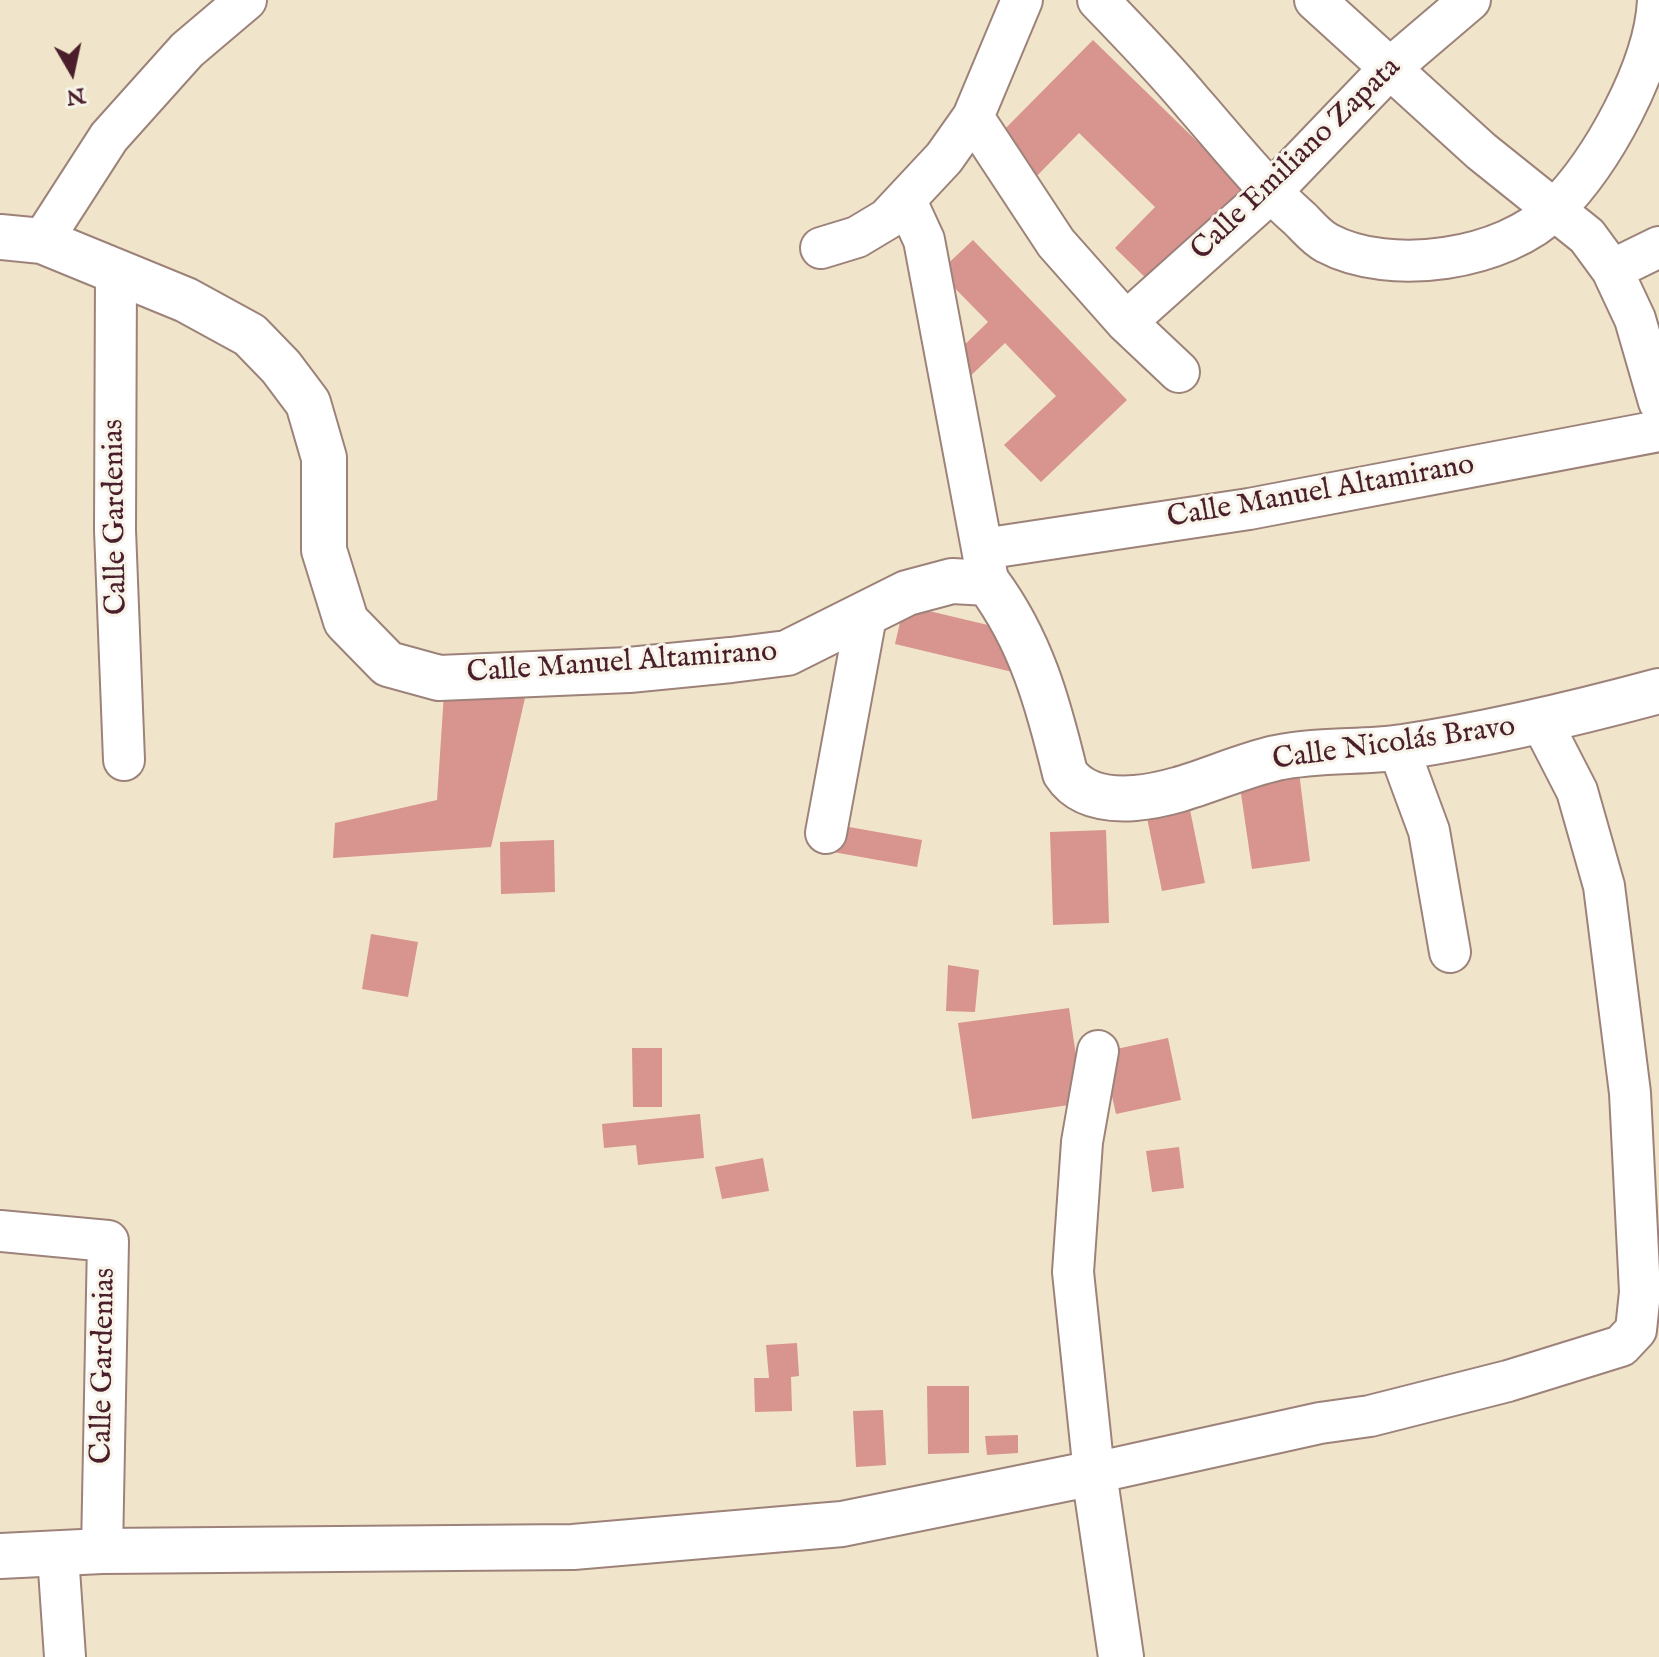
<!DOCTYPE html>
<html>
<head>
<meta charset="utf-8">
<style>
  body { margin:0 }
  #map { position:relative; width:1659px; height:1657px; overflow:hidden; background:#f0e5ca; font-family:"IM FELL English",serif }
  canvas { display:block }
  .north { position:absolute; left:32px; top:32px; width:80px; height:80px; -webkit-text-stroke:6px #f7f3e8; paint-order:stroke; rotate:171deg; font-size:22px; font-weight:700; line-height:32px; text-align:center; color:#4a1f2b }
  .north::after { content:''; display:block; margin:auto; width:28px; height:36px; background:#4a1f2b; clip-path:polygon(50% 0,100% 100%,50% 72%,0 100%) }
</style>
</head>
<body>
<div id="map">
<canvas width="1659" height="1657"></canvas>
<div class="north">N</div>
</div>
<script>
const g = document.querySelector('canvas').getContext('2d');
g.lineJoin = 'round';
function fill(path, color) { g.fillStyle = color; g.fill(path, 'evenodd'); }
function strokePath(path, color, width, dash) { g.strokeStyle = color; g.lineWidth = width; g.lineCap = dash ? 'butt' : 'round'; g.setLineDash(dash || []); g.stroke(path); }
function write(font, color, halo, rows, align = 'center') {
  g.font = font + ' "IM FELL English",serif'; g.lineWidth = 6; g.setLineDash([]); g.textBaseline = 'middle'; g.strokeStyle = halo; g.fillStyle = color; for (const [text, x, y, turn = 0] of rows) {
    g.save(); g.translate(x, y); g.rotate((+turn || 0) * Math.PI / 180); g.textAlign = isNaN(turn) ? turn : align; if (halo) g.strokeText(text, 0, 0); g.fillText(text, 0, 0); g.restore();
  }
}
fill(new Path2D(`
  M1093 40 1249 192 1155 287 1115 248 1155 207 1079 133 1028 185 988 146Z
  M973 240 1127 400 1041 482 1004 445 1056 396 1005 343 960 386 953 356 988 322 939 272Z
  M904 605 1013 631 1021 674 895 644Z
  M444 693 525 698 491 847 333 858 335 823 437 800Z
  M1299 772 1310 861 1252 869 1239 780Z
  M1189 805 1205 883 1162 891 1146 813Z
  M838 825 922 840 917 867 833 852Z
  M1106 830 1109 923 1053 925 1050 832Z
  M554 840 555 892 501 894 500 842Z
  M371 934 418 942 408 997 362 989Z
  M948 965 979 970 975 1012 946 1011Z
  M1069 1008 1083 1103 972 1119 958 1023Z
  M1168 1038 1181 1100 1116 1114 1102 1052Z
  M632 1048H662V1107H633Z
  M700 1114 704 1158 638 1165 636 1145 604 1148 602 1124Z
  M1179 1147 1184 1188 1152 1192 1146 1151Z
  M763 1158 769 1191 722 1199 715 1167Z
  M797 1343 799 1376 791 1377 792 1411 755 1412 754 1378H769L766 1345Z
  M927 1386H969V1453L928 1454Z
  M883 1410 886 1465 856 1467 853 1411Z
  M1018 1435V1453L987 1455 985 1436Z`), '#d8948e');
const minor = new Path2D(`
  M1098 0C1131 34 1163 67 1193 103 1228 143 1260 184 1300 219 1308 227 1317 238 1327 243 1390 277 1505 260 1555 209 1602 162 1655 67 1658 0
  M1315 0 1481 151 1587 236 1612 270 1635 319 1659 402
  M973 117 1056 243 1126 322 1179 372
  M906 201 924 240 987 575
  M42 241 109 137 187 50 246 0
  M821 248 857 237 887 219 944 158 973 117 1022 0
  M1612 270 1659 247
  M116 273 115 530 124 760
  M1126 322 1270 193 1389 69 1470 0
  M983 549 1249 509 1659 431
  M1398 747 1429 831 1450 952
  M826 833 866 616
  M1098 1051 1082 1142 1073 1272 1094 1473 1320 1423 1370 1416 1508 1381 1621 1346 1636 1330 1640 1292 1630 1093 1604 886 1577 791 1542 723
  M0 1231 108 1241 102 1551
  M58 1555 65 1657`);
const tertiary = new Path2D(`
  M0 237 42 241 186 300 250 335 281 367 308 403 324 458V550L346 621 388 664 439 678 629 670 731 660 787 653 907 593 952 581 988 583C1031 641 1048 703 1065 773 1080 796 1108 800 1135 798 1184 794 1228 769 1276 758 1320 749 1361 753 1403 747 1490 734 1574 714 1659 691
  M0 1556 102 1551 573 1547 842 1524 1094 1473 1121 1657`);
strokePath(minor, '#9d827a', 44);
strokePath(tertiary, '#9d827a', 48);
strokePath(minor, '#fff', 40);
strokePath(tertiary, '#fff', 44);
write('30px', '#4a1f2b', '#f7f3e8', [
  ["Calle Emiliano Zapata",1297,160,-44],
  ["Calle Manuel Altamirano",1321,493,-10],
  ["Calle Gardenias",117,517,-91],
  ["Calle Manuel Altamirano",622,664,-4],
  ["Calle Nicolás Bravo",1394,745,-8],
  ["Calle Gardenias",105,1366,-89]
]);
</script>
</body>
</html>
